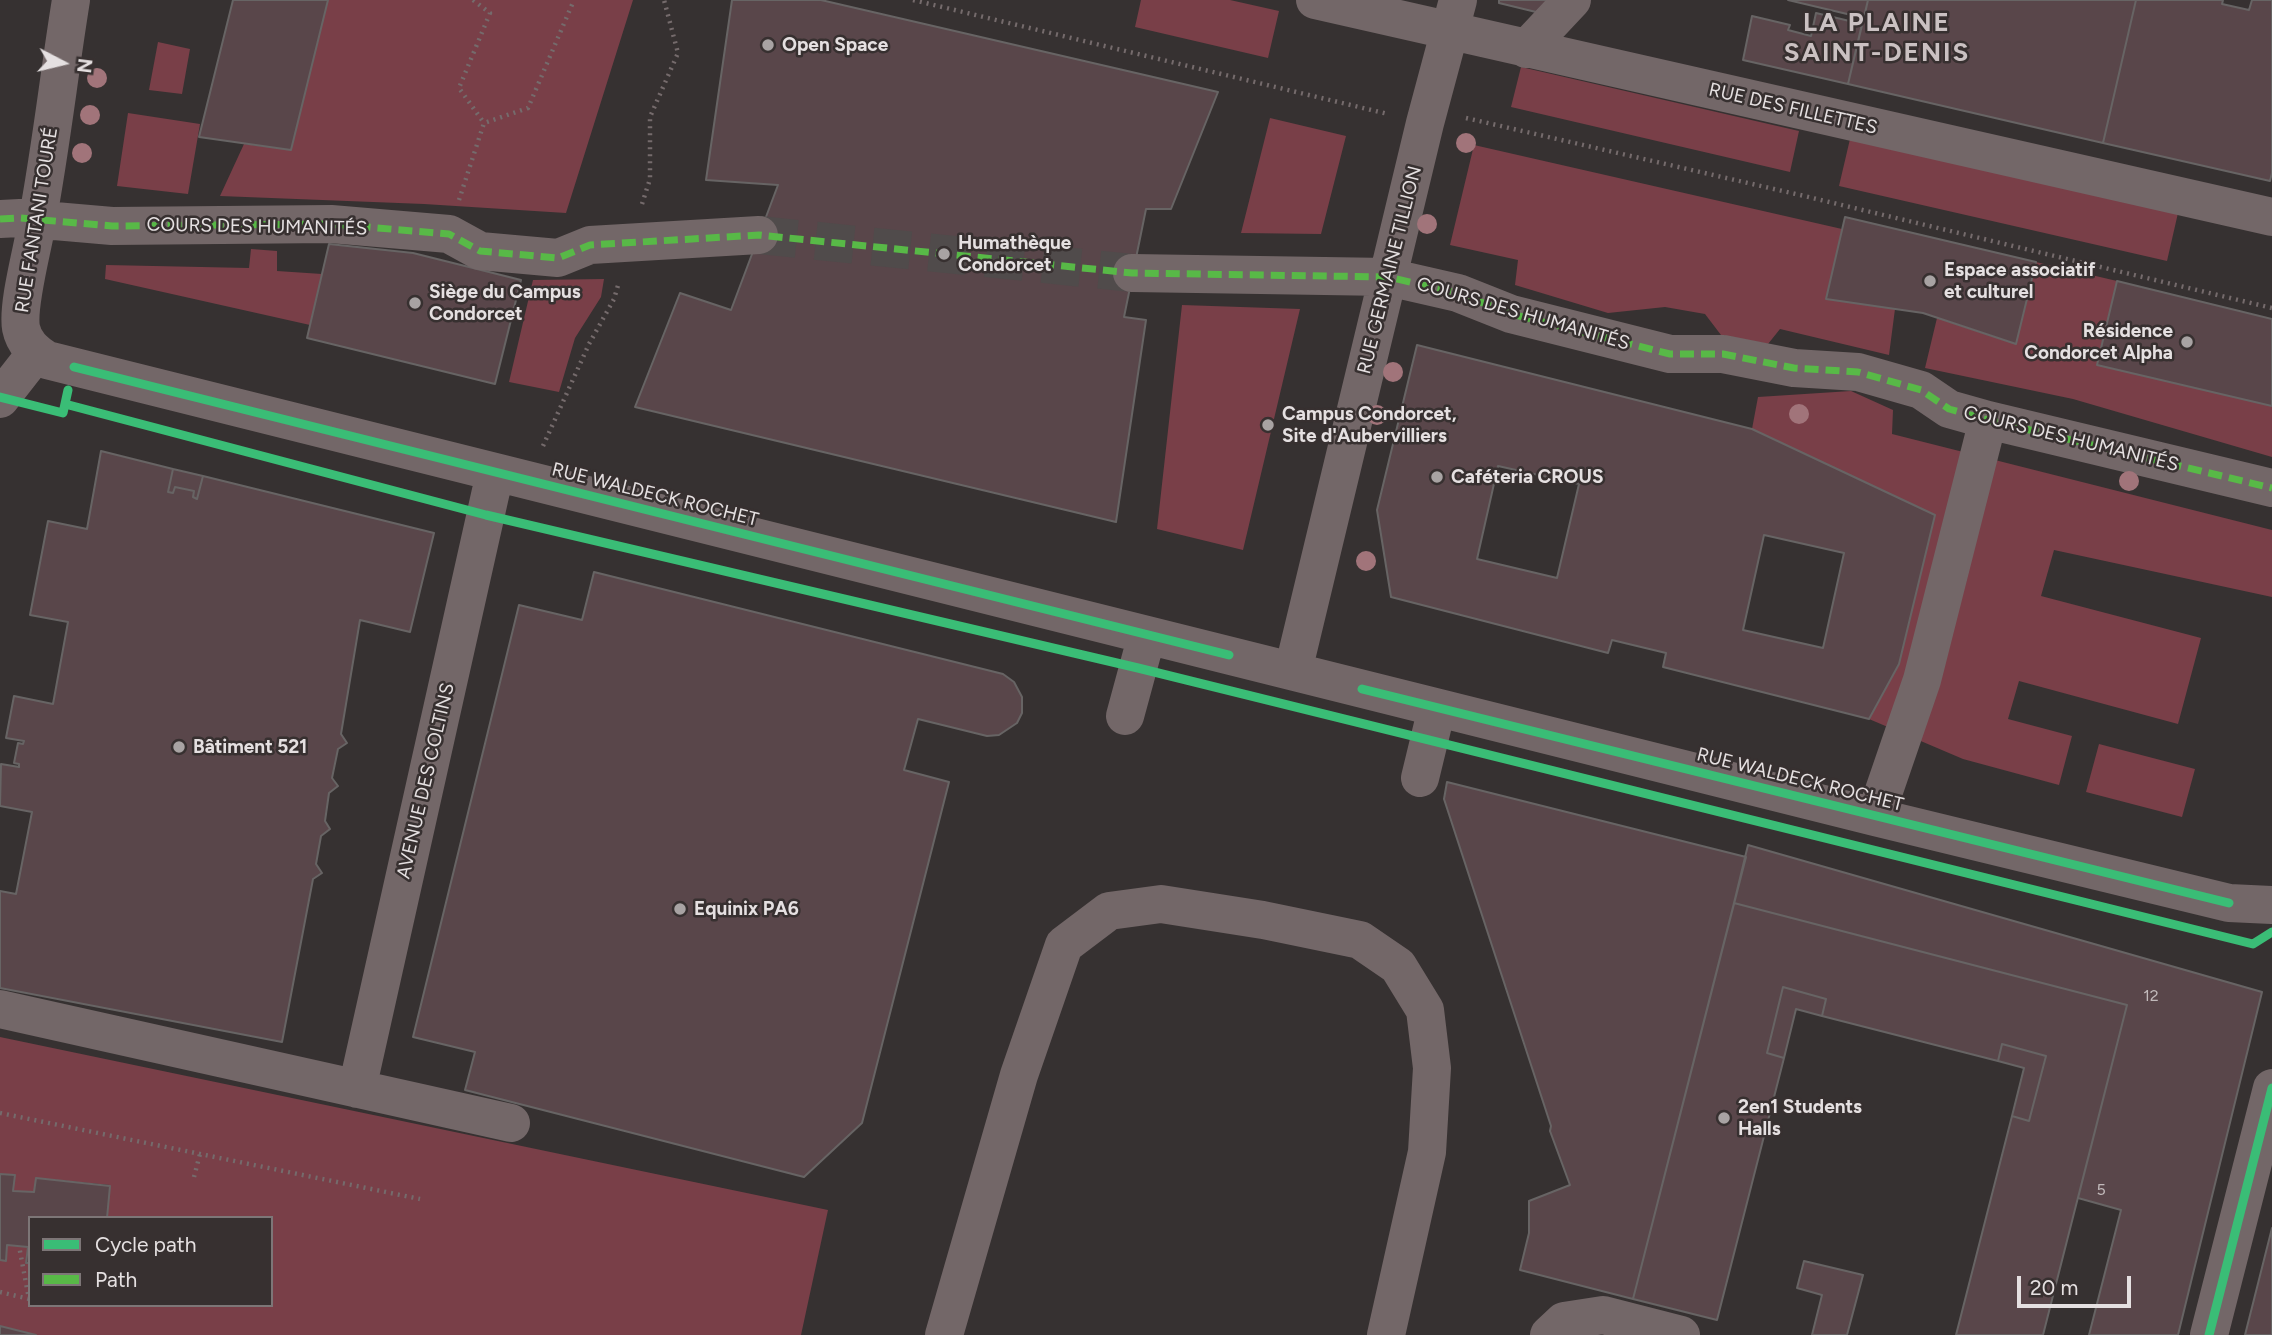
<!DOCTYPE html>
<html>
<head>
<meta charset="utf-8">
<style>
  body { margin:0 }
  #map { position:relative; width:2272px; height:1335px; overflow:hidden; background:#363131; font-family:Figtree,sans-serif }
  canvas { display:block }
  .legend { position:absolute; left:28px; top:1216px; width:245px; height:91px; box-sizing:border-box; background:#373030; border:2px solid #7d7677; margin:0; padding:9px 12px; list-style:none; font-size:21px; color:#e5e0e1 }
  .legend li { display:flex; align-items:center; gap:14px; height:35px }
  .legend b { width:35px; border:2px solid #7d7677 }
  .north { position:absolute; left:28px; top:28px; width:70px; height:70px; -webkit-text-stroke:5px #373030; paint-order:stroke; rotate:97deg; font-size:19px; font-weight:700; line-height:28px; text-align:center; color:#e5e0e1 }
  .north::after { content:''; display:block; margin:auto; width:24px; height:32px; background:#e5e0e1; clip-path:polygon(50% 0,100% 100%,50% 72%,0 100%) }
  .scale { position:absolute; left:2017px; top:1276px; width:114px; height:32px; box-sizing:border-box; border:4px solid #e5e0e1; border-top:0; padding-left:9px; font-size:21px; line-height:24px; white-space:nowrap; color:#e5e0e1; -webkit-text-stroke:5px #373030; paint-order:stroke }
</style>
</head>
<body>
<div id="map">
<canvas width="2272" height="1335"></canvas>
<ul class="legend">
<li><b style="height:9px;background:#3abd76"></b>Cycle path</li>
<li><b style="height:9px;background:#58b947"></b>Path</li>
</ul>
<div class="north">N</div>
<div class="scale">20 m</div>
</div>
<script>
const g = document.querySelector('canvas').getContext('2d');
g.lineJoin = 'round';
function fill(path, color) { g.fillStyle = color; g.fill(path, 'evenodd'); }
function strokePath(path, color, width, dash) { g.strokeStyle = color; g.lineWidth = width; g.lineCap = dash ? 'butt' : 'round'; g.setLineDash(dash || []); g.stroke(path); }
function write(font, color, halo, rows, align = 'center') {
  g.font = font + ' Figtree,sans-serif'; g.lineWidth = 5; g.setLineDash([]); g.textBaseline = 'middle'; g.strokeStyle = halo; g.fillStyle = color; for (const [text, x, y, turn = 0] of rows) {
    g.save(); g.translate(x, y); g.rotate((+turn || 0) * Math.PI / 180); g.textAlign = isNaN(turn) ? turn : align; if (halo) g.strokeText(text, 0, 0); g.fillText(text, 0, 0); g.restore();
  }
}
fill(new Path2D(`
  M328 0H633L566 213 424 204 220 196 244 144 291 150Z
  M1141 0H1230L1279 11 1268 58 1135 27Z
  M158 42 190 49 182 94 149 90Z
  M1521 67 1799 131 1790 172 1511 107Z
  M128 113 200 124 188 194 117 186Z
  M1270 118 1346 136 1321 234 1241 233Z
  M1850 139 2178 213 2167 261 1839 186Z
  M1474 145 1842 229 1826 299 1895 309 1889 355 1780 329 1768 344 1721 335 1705 314 1665 307 1608 313 1515 285 1518 260 1450 245Z
  M251 249 277 251V271L322 274 310 325 105 279 106 265 249 268Z
  M2036 262 2117 281 2097 365 2272 406V457L2073 399 1925 368 1937 318Z
  M604 279 601 297 575 338 559 392 509 382 533 280Z
  M1182 305 1300 309 1243 550 1157 529Z
  M1851 391 1893 410 1892 434 2272 530V597L2054 550 2041 596 2201 638 2178 724 2019 681 2008 719 2072 736 2059 785 1963 759 1869 719 1899 664 1935 515 1752 429 1758 397Z
  M2099 744 2195 769 2182 817 2086 792Z
  M0 1037 828 1210 801 1335H36L0 1326V1260H6L7 1245 28 1247 27 1263H30V1305H271V1218H107L110 1185 36 1178 34 1192 13 1191 15 1176 0 1174Z`), '#793f48');
const building = new Path2D(`
  M233 0H328L291 150 199 137Z
  M732 0H821L1218 92 1171 209H1146L1124 317 1146 320 1116 522 635 407 680 293 731 310 778 185 706 180Z
  M1499 0H1550L1536 12 1499 3Z
  M1788 0H1868L1864 18Z
  M1868 0H2136L2103 143 1848 84Z
  M2136 0H2223L2222 4 2249 10 2252 0H2272V173L2270 181 2103 143Z
  M1816 13 1862 24 1848 84 1743 60 1752 16 1790 25 1788 30 1811 36Z
  M1845 217 2036 262 2016 344 1923 313 1826 299Z
  M329 244 413 253 521 280 495 384 307 338Z
  M2117 281 2272 319V406L2097 365Z
  M1417 345 1752 429 1935 515 1899 664 1869 719 1663 667 1666 653 1612 640 1608 653 1391 597 1377 510ZM1498 466 1579 484 1557 578 1477 559ZM1764 535 1844 553 1823 648 1743 630Z
  M101 451 173 469 168 492 173 493 175 487 194 491 193 497 197 499 203 476 434 533 410 632 360 620 341 734 347 743 338 749 332 778 338 786 329 793 325 821 330 829 321 836 316 864 322 873 313 879 282 1042 0 988V891L16 894 32 812 0 806 1 764 19 767V764L14 763 18 743 23 744 24 741 6 738 14 696 53 704 68 622 30 615 48 521 87 529Z
  M173 469 203 476 197 499 193 497 194 491 175 487 173 493 168 492Z
  M594 572 1003 674 1014 682 1022 697V713L1017 723 999 735 987 736 918 719 904 770 949 782 862 1123 804 1177 465 1090 475 1052 413 1037 519 605 582 620Z
  M1447 782 1746 857 1633 1299 1520 1270 1529 1233V1201L1570 1185 1550 1131 1551 1126 1444 799Z
  M1748 845 2262 992 2178 1335H2089L2121 1210 2078 1198 2127 1005 1734 903Z
  M1734 903 2127 1005 2043 1335H1956L2012 1116 2029 1121 2046 1056 2002 1044 1998 1061 1822 1016 1826 999 1783 987 1767 1053 1784 1058 1717 1320 1633 1299Z
  M1783 987 1826 999 1822 1016 1796 1009 1784 1058 1767 1053Z
  M2002 1044 2046 1056 2029 1121 2012 1116 2024 1068 1998 1061Z
  M0 1174 15 1175 13 1191 34 1192 36 1178 110 1186 107 1218H30V1263H26L28 1247 7 1245 6 1261 0 1260Z
  M2272 1228V1335H2245Z
  M1804 1261 1863 1275 1847 1335H1812L1822 1295 1797 1288Z
  M0 1326 36 1335H0Z`);
fill(building, '#59464a');
strokePath(building, '#676464', 2);
strokePath(new Path2D(`
  M759 235 1132 273`), '#504b4b', 38, [38, 19]);
strokePath(new Path2D(`
  M473 0 490 13 459 88 484 123
  M913 0 1388 114
  M1466 118 1800 195 2272 308
  M459 200 484 123 528 108 574 0
  M642 204 650 179V117L678 53 664 0
  M40 408 63 413 65 404
  M543 446 589 344 614 299 619 282
  M0 1113 420 1199
  M194 1177 200 1154
  M0 1292 29 1299 19 1246`), '#756b6c', 4.5, [2, 5]);
strokePath(new Path2D(`
  M71 0C59 74 51 148 37 222 33 248 17 304 21 328 24 343 34 352 47 360L1875 817 2229 903 2272 905
  M1315 0 2272 217
  M1526 49 1572 0
  M0 219 20 218 112 226 331 224 449 234 480 251 558 258 590 245 759 235
  M1132 273 1388 277 1458 293 1511 314 1670 354H1723L1794 368 1858 372 1921 390 1949 409 1988 420 2272 488
  M0 399 36 353
  M1293 671 1425 123 1458 0
  M1125 716 1147 635
  M1420 778 1437 708
  M1875 817 1922 680 1988 420
  M0 1009 511 1123
  M357 1089 495 473
  M944 1335 1019 1075 1064 945 1109 911 1161 904 1263 920 1360 940 1398 966 1425 1010 1432 1068 1427 1152 1386 1335
  M1549 1335 1564 1321 1603 1315 1681 1335
  M2209 1335 2272 1088`), '#736768', 38);
strokePath(new Path2D(`
  M0 219 20 218 112 226 331 224 449 234 480 251 558 258 590 245 759 235 1132 273 1388 277 1458 293 1511 314 1670 354H1723L1794 368 1858 372 1921 390 1949 409 1988 420 2272 488`), '#58b947', 7, [14, 7]);
strokePath(new Path2D(`
  M74 367 1229 655
  M0 397 63 413 68 390
  M65 404 486 515 1138 668 2253 944 2272 932
  M1362 689 2229 903
  M2209 1335 2272 1088`), '#3abd76', 9);
g.fillStyle = '#a1747a';
for (const [x, y] of [
  [97,78],
  [90,115],
  [1466,143],
  [82,153],
  [1427,224],
  [1393,372],
  [1799,414],
  [1377,415],
  [2129,481],
  [1366,561]
]) { g.beginPath(); g.arc(x, y, 10, 0, 2 * Math.PI); g.fill(); }
for (const [x, y, r, color] of [
  [768,45,7,"#a8a3a3"],
  [944,254,7,"#a8a3a3"],
  [1930,281,7,"#a8a3a3"],
  [415,303,7,"#a8a3a3"],
  [2187,342,7,"#a8a3a3"],
  [1268,425,7,"#a8a3a3"],
  [1437,477,7,"#a8a3a3"],
  [179,747,7,"#a8a3a3"],
  [680,909,7,"#a8a3a3"],
  [1724,1118,7,"#a8a3a3"]
]) { const dot = new Path2D(); dot.arc(x, y, r, 0, 2 * Math.PI); g.fillStyle = color; g.fill(dot); strokePath(dot, '#373030', 2.5); }
write('16px', '#c2babb', null, [
  ["12",2151,996],
  ["5",2101,1190]
]);
write('bold 19px', '#e5e0e1', '#373030', [
  ["Open Space",782,45],
  ["Humathèque",958,243],
  ["Condorcet",958,265],
  ["Espace associatif",1944,270],
  ["et culturel",1944,292],
  ["Siège du Campus",429,292],
  ["Condorcet",429,314],
  ["Résidence",2173,331,"right"],
  ["Condorcet Alpha",2173,353,"right"],
  ["Campus Condorcet,",1282,414],
  ["Site d'Aubervilliers",1282,436],
  ["Caféteria CROUS",1451,477],
  ["Bâtiment 521",193,747],
  ["Equinix PA6",694,909],
  ["2en1 Students",1738,1107],
  ["Halls",1738,1129]
], 'left');
write('19px', '#e5e0e1', '#373030', [
  ["RUE DES FILLETTES",1793,109,13],
  ["RUE FANTANI TOURÉ",37,220,-81],
  ["COURS DES HUMANITÉS",257,227,1],
  ["RUE GERMAINE TILLION",1390,270,-76],
  ["COURS DES HUMANITÉS",1523,314,16],
  ["COURS DES HUMANITÉS",2071,439,14],
  ["RUE WALDECK ROCHET",655,495,14],
  ["RUE WALDECK ROCHET",1800,780,14],
  ["AVENUE DES COLTINS",426,781,-77]
]);
g.letterSpacing = '2px';
write('bold 26px', '#cac1c2', '#373030', [
  ["LA PLAINE",1877,23],
  ["SAINT-DENIS",1877,53]
]);
g.letterSpacing = '0px';
</script>
</body>
</html>
